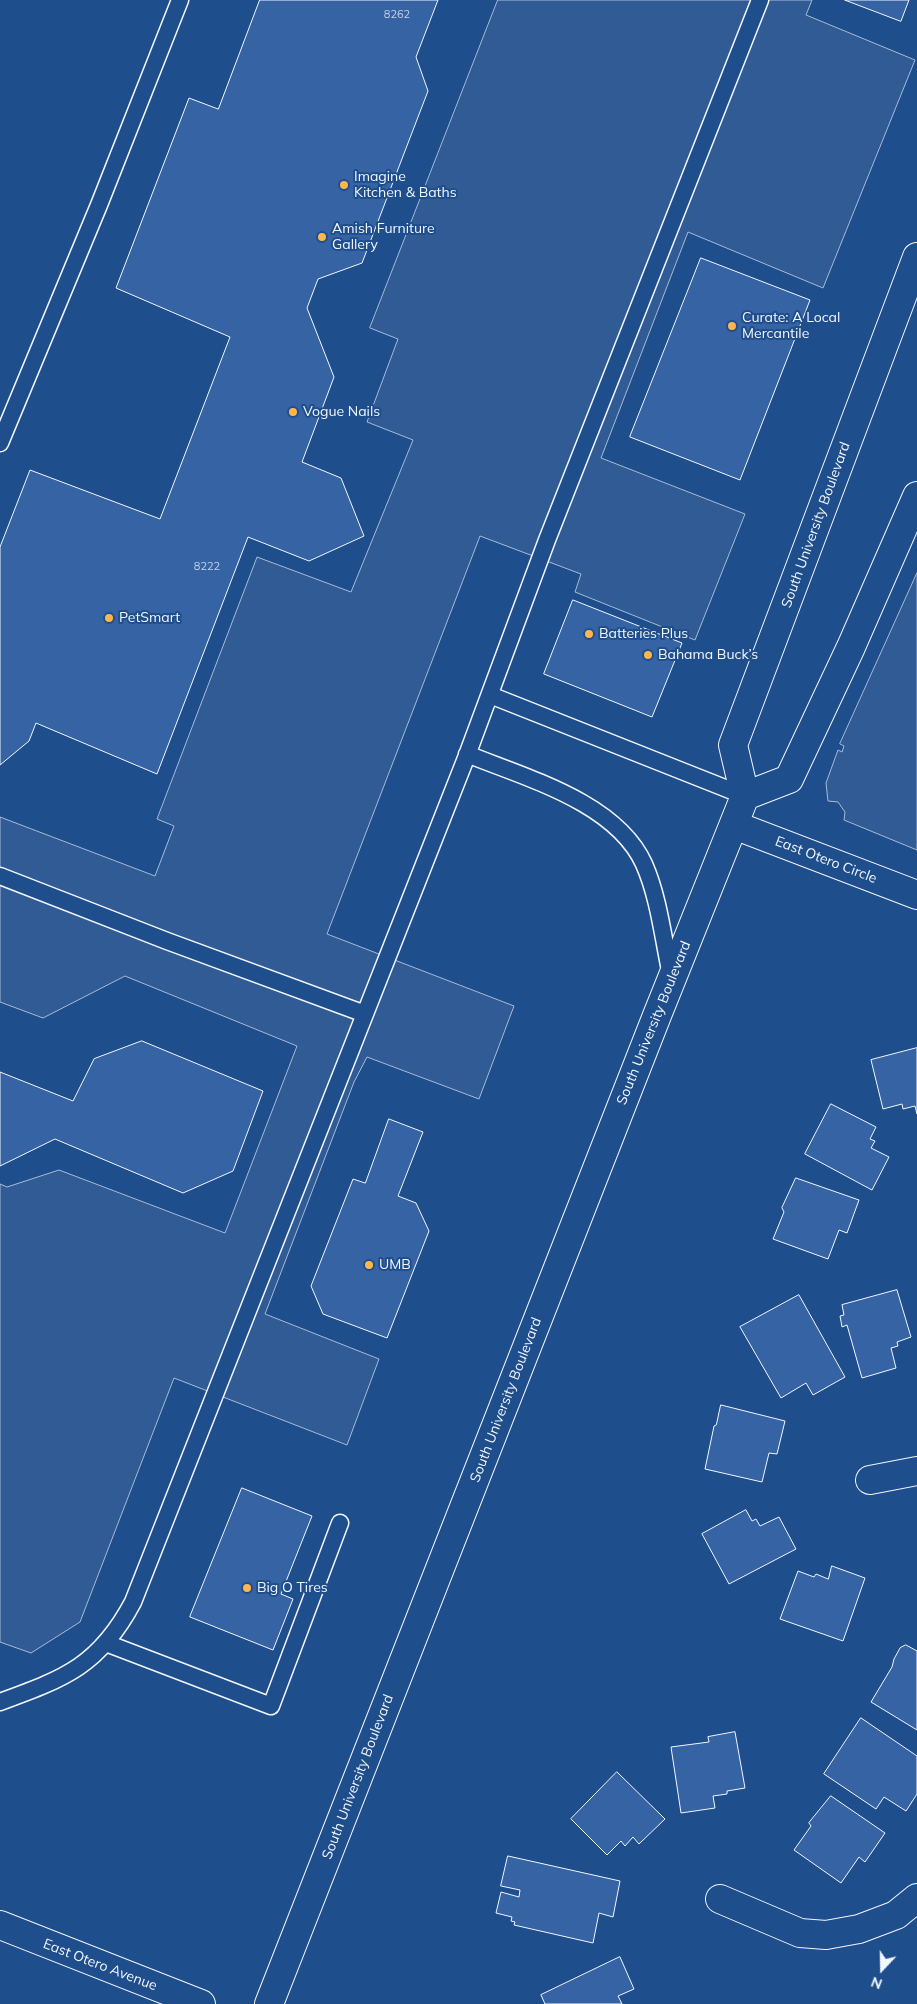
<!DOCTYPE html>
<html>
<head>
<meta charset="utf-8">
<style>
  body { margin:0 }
  #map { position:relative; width:917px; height:2004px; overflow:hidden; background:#1f4e8c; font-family:Mulish,sans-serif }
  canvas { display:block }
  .north { position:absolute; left:857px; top:1944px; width:50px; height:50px; -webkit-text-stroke:4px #1f4e8c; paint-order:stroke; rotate:201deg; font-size:14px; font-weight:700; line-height:20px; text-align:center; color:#f2f6ff }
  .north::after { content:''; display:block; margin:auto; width:18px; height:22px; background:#f2f6ff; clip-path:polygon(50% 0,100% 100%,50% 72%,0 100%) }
</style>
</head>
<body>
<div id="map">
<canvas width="917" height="2004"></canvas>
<div class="north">N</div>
</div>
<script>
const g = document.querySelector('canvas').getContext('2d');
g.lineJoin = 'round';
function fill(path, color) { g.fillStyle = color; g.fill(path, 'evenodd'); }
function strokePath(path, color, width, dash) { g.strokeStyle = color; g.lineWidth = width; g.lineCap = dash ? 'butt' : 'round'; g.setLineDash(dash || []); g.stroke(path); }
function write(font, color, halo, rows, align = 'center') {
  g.font = font + ' Mulish,sans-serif'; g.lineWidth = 4; g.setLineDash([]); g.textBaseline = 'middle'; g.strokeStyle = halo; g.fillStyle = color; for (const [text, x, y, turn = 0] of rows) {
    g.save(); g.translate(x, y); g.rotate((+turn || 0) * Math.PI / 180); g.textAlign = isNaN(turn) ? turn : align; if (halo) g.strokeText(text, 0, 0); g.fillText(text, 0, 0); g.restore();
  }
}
const built = new Path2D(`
  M498 0H812L806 15 915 60 823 288 688 232 601 458 745 514 695 640 575 592 581 574 480 536 327 934 514 1006 479 1099 367 1057 354 1082 265 1314 379 1359 347 1445 174 1378 80 1622 31 1653 0 1642V1184L7 1187 59 1170 225 1233 297 1046 125 976 43 1018 0 1002V817L155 876 174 826 157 819 257 557 351 592 413 440 367 422 398 339 370 328Z
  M917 573V850L844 820 845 812 838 802 828 801 826 783 838 750 842 752 844 746 840 744Z`);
fill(built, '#305b95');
strokePath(built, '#a8bbd7', 1);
const building = new Path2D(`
  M260 0H438L416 57 428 91 362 263 318 279 307 308 334 377 302 462 341 478 364 536 309 561 248 537 157 774 36 723 29 741 0 765V547L30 470 160 519 230 337 116 288 189 98 218 109Z
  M845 0H909L901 21Z
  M701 258 810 300 740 480 630 437Z
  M573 600 682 643 652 717 544 674Z
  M142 1041 263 1091 233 1171 183 1193 55 1139 0 1166V1072L73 1101 94 1059Z
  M917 1048V1114L915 1106 903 1109 902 1104 883 1109 871 1060Z
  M831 1104 876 1127 870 1139 875 1141 871 1148 889 1157 872 1190 805 1154Z
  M389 1119 423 1132 398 1196 416 1203 429 1231 387 1338 323 1314 311 1286 353 1179 365 1183Z
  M796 1178 859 1200 847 1233 839 1230 828 1259 773 1239 784 1212 782 1208Z
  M897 1290 911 1337 897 1342 898 1346 891 1348 896 1368 862 1378 847 1325 842 1327 840 1316 844 1315 842 1305Z
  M799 1295 845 1377 813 1395 806 1383 781 1398 740 1327Z
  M721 1405 785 1421 777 1454 769 1453 762 1482 705 1469 714 1426 716 1425Z
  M242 1488 312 1516 281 1594 293 1599 273 1650 190 1617Z
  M746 1510 752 1521 756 1519 760 1526 779 1517 796 1549 729 1584 702 1534Z
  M832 1566 865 1578 843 1641 780 1619 798 1571 814 1577 816 1574 828 1579Z
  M906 1645 917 1651V1730L871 1702 892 1667 894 1659 900 1648Z
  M861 1718 917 1756V1794L906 1811 884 1797 876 1809 824 1774Z
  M735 1732 745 1788 727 1791V1794L713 1796 715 1808 681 1813 671 1747 709 1742 708 1737Z
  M617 1772 665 1819 639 1844 633 1837 625 1846 621 1841 607 1855 571 1819Z
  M831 1796 885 1833 865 1862 859 1857 841 1883 794 1850 811 1826 809 1823Z
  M508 1856 620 1881 613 1917 599 1913 593 1943 514 1925 515 1922 511 1921 512 1917 496 1913 501 1892 519 1897 520 1890 501 1886Z
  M620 1957 634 1989 618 1996 622 2004H545L541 1995Z`);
fill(building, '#3563a3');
strokePath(building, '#f2f6ff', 1);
const service = new Path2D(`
  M0 443 99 205 180 0
  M490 695 745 796
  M467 754C526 778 616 802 644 864 659 898 663 938 671 975
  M0 876 167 941 365 1014
  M106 1643 271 1706 340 1523
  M0 1702C65 1678 99 1666 133 1602L466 758 547 540 760 0`);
const minor = new Path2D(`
  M734 825 917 895
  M870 1480 917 1471
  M720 1899 800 1933 826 1935 859 1929 896 1915 917 1898`);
const tertiary = new Path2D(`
  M0 1925 201 2004`);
const primary = new Path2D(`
  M745 796 789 779 851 647 917 496
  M269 2004 656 1018 745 796 733 745 917 257`);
strokePath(service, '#f2f6ff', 19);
strokePath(minor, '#f2f6ff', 30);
strokePath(tertiary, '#f2f6ff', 30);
strokePath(primary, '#f2f6ff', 30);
strokePath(service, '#1f4e8c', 16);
strokePath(minor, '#1f4e8c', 28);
strokePath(tertiary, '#1f4e8c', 28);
strokePath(primary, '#1f4e8c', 28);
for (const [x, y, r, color] of [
  [344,185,5,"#ffb74d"],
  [322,237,5,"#ffb74d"],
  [732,326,5,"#ffb74d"],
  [293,412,5,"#ffb74d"],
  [109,618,5,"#ffb74d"],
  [589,634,5,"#ffb74d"],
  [648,655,5,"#ffb74d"],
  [369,1265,5,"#ffb74d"],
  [247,1588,5,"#ffb74d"]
]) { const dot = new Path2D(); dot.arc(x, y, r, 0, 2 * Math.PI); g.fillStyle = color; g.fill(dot); strokePath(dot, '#1f4e8c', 2); }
write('11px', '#c3d1e8', null, [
  ["8262",397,15],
  ["8222",207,567]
]);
write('14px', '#f2f6ff', '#1f4e8c', [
  ["Imagine",354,177],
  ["Kitchen & Baths",354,193],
  ["Amish Furniture",332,229],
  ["Gallery",332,245],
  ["Curate: A Local",742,318],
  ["Mercantile",742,334],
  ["Vogue Nails",303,412],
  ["PetSmart",119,618],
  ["Batteries Plus",599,634],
  ["Bahama Buck’s",658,655],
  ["UMB",379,1265],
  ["Big O Tires",257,1588]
], 'left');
write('14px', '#f2f6ff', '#1f4e8c', [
  ["South University Boulevard",816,525,-70],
  ["East Otero Circle",826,860,21],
  ["South University Boulevard",654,1023,-68],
  ["South University Boulevard",506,1400,-69],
  ["South University Boulevard",358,1777,-69],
  ["East Otero Avenue",100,1965,21]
]);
</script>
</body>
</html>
